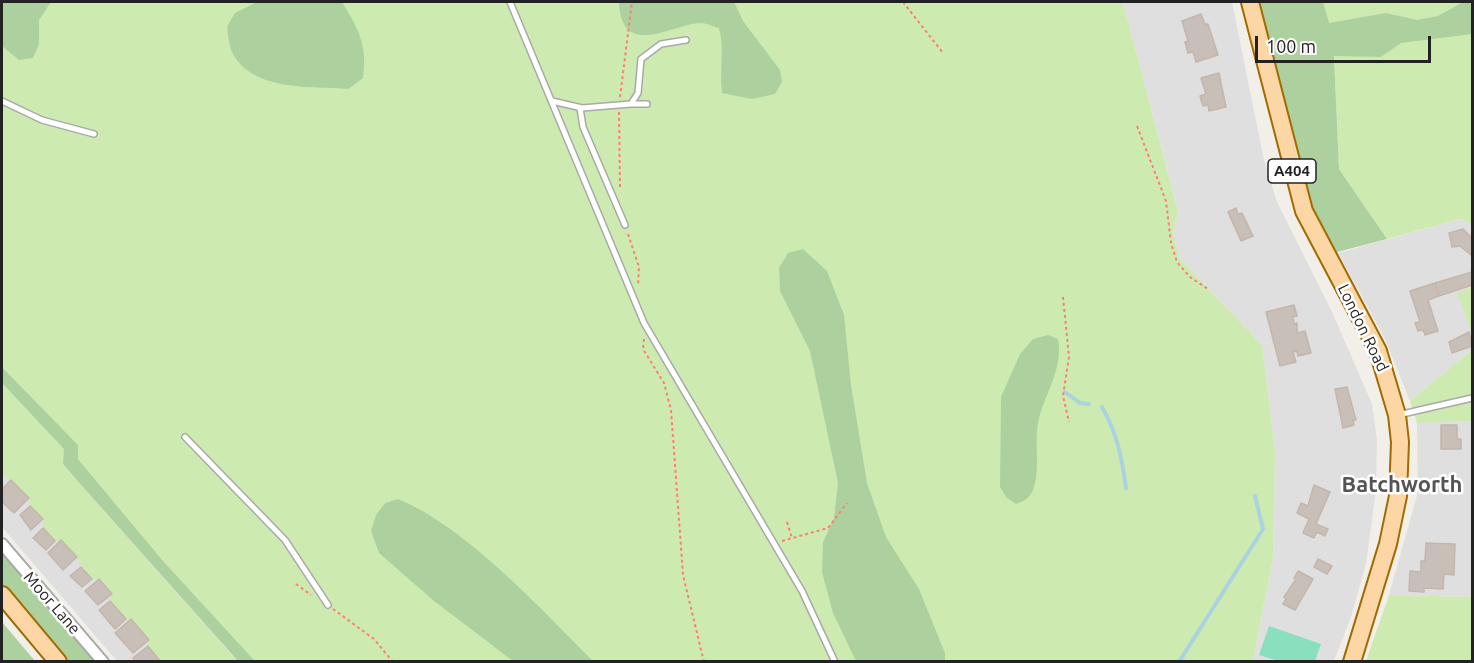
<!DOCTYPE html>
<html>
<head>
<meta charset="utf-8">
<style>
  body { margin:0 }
  #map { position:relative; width:1474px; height:663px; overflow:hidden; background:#f2efe9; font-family:Ubuntu,sans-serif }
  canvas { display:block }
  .frame { position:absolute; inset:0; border:3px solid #222; pointer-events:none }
  .scale { position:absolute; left:1255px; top:36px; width:176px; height:27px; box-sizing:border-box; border:3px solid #222; border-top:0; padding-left:8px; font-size:18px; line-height:21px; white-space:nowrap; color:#222; -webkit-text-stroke:4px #fff; paint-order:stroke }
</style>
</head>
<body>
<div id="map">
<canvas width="1474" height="663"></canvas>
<div class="frame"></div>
<div class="scale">100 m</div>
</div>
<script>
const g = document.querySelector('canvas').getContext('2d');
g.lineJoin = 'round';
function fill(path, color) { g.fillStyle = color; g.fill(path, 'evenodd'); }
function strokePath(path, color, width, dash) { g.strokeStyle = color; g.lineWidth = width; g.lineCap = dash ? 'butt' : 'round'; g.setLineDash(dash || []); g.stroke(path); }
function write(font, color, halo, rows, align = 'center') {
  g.font = font + ' Ubuntu,sans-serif'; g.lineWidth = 5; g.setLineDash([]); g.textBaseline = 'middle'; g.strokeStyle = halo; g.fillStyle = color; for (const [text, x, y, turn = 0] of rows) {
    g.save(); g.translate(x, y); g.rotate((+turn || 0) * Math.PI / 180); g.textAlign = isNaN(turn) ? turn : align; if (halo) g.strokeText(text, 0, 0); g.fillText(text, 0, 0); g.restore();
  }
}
fill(new Path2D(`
  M1123 2H1232L1264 160 1277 202 1333 314 1372 404 1377 440 1376 490 1366 564 1351 617 1334 661H1253L1273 558 1275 452 1262 345 1180 259 1173 234 1178 210Z
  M1460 219 1472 224V287L1457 293 1472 333V350L1410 401 1384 337 1338 253Z
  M2 383 82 486 238 661H117L2 527Z
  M1472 421V597L1389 595 1418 492 1417 423Z`), '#e0dfdf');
fill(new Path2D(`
  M2 2H1123L1178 211 1173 234 1180 259 1262 345 1275 452 1273 558 1253 661H255L164 562 78 459V445L2 367Z
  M1323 2H1472V224L1460 219 1387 239 1339 169 1334 55Z
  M1472 287V333L1457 293Z
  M1472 350V421L1417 423 1410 401Z
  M2 383 65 449 63 465 237 661H160L148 646V640L131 619H126L110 601 111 594 99 579H92L62 540 55 541 43 528V519L30 506 29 497 2 474Z
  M1389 595 1472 597V661H1366Z`), '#cdebb0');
fill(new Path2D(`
  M2 2H51L39 20V44L33 58 19 60 2 46Z
  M257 2H342C358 28 368 46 363 78L348 89C312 86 254 92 233 54 229 47 228 35 227 27L235 13Z
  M619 2H734L743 21 780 70 782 82 775 94 752 99 722 93C719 71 725 50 719 28 714 27 707 23 701 23 674 23 621 61 619 2Z
  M1258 2H1323L1329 23 1386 13 1417 20 1438 16 1463 2H1472V34L1401 43 1381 57 1334 56 1339 169 1387 239 1333 253C1293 175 1279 86 1258 2Z
  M803 249 827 271 844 315 851 385 867 483 886 537 919 589 945 653V661H856L833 613 822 572 823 542 834 518 838 483 810 351 780 291 779 268 788 253Z
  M1048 335 1058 339C1064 370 1043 395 1038 424 1034 445 1041 470 1033 490 1030 498 1024 501 1016 504L1006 497 1000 487 1001 397 1020 354 1033 339Z
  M2 367 78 445V459L164 562 255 661H238L82 486 63 464 64 449 2 383Z
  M398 499C466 527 541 609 593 661H513L434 601 379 553 371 531 376 515 385 503Z
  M2 548 100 661H66L2 588Z
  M2 622 35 661H2Z`), '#add19e');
fill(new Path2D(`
  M1269 626 1321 644 1315 661H1278L1259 655Z`), '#88e0be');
strokePath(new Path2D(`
  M1065 392 1080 403 1089 404
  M1102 407C1117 433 1122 458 1126 488
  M1179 662 1263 529 1255 496`), '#aad3df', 4);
const building = new Path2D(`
  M1201 14 1205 24H1208L1218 55 1196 62 1193 52 1188 53 1185 42 1188 41 1182 21Z
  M1219 73 1226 107 1209 111 1208 105 1203 106 1200 96 1206 94 1201 78Z
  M1236 208 1238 214 1242 213 1253 236 1241 241 1228 212Z
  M1463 229 1472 238 1471 255 1460 246 1452 247 1449 233Z
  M1472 272V285L1439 296 1435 283Z
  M1435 283 1439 296 1428 300 1438 331 1425 335 1423 330 1418 331 1415 323 1420 322 1410 291Z
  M1294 305 1297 316 1293 317 1294 324 1297 323V333L1305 331 1311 353 1298 356 1297 351 1293 352 1296 362 1280 366 1266 312Z
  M1469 332 1472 346 1452 353 1449 342Z
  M1347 387 1356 420H1353L1354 425 1343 428 1335 389Z
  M1441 425H1457V439H1461V449H1441Z
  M11 480 29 498 14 513 2 502V489Z
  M1314 485 1330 492 1316 524 1328 529 1325 536 1317 532 1314 538 1303 533 1309 519 1297 513 1301 503 1308 506Z
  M30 506 43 519 31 530 20 515Z
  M43 528 55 541 46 550 33 538Z
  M61 540 77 557 63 570 48 553Z
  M1426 543 1455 544 1454 575 1444 574 1443 589 1424 588V592L1409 591 1410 571 1421 572V561H1425Z
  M1318 559 1332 566 1327 574 1314 567Z
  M81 567 92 579 82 587 70 576Z
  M1298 571 1313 579 1295 610 1283 604 1286 599 1284 597 1296 579 1294 578Z
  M99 579 112 594 98 605 85 591Z
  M110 601 126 619 115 629 99 610Z
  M131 619 149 640 133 653 115 633Z
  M148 646 160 661 136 662 133 658Z`);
fill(building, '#c7bfb8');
strokePath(building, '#c4b6ab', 1.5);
const lane = new Path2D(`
  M510 2 644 323 802 591 835 662
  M2 101 42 120 94 134
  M552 101 582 108 631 104 638 93 641 59 661 44 686 40
  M631 104H647
  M580 108 583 127 625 225
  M1398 415 1472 398
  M185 437 285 540 328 605`);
const street = new Path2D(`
  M2 544 103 662`);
const primary = new Path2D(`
  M1250 2 1304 211 1378 351 1397 415 1400 442 1398 496 1388 544 1352 662
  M2 595 58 662`);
strokePath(lane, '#a9a9a9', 8);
strokePath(street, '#a9a9a9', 14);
strokePath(primary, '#a06b00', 20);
strokePath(new Path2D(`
  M903 2 943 53
  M620 97 632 2
  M619 112 620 190
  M1137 126 1166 201 1171 243 1177 262 1190 277 1208 289
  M628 234 639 267 638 286
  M1063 297 1069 357 1063 396 1069 422
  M644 339 643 349 664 383 671 410 683 575 704 662
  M787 522 792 538
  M782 541 828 528 847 503
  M296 584 311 595
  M333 609 374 639 393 662`), '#fa8072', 2, [3, 3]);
strokePath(lane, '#fff', 5);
strokePath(street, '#fff', 10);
strokePath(primary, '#fcd6a4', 16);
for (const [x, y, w] of [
  [1292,171,48]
]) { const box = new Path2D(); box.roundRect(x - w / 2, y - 12, w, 24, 4.5); g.fillStyle = '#fff'; g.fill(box); strokePath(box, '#222', 1.5); }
write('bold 15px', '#222', null, [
  ["A404",1292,171]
]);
write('16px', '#222', '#fff', [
  ["London Road",1363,328,64],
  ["Moor Lane",52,603,49]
]);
write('bold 22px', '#555', '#fff', [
  ["Batchworth",1402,485]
]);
</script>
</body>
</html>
